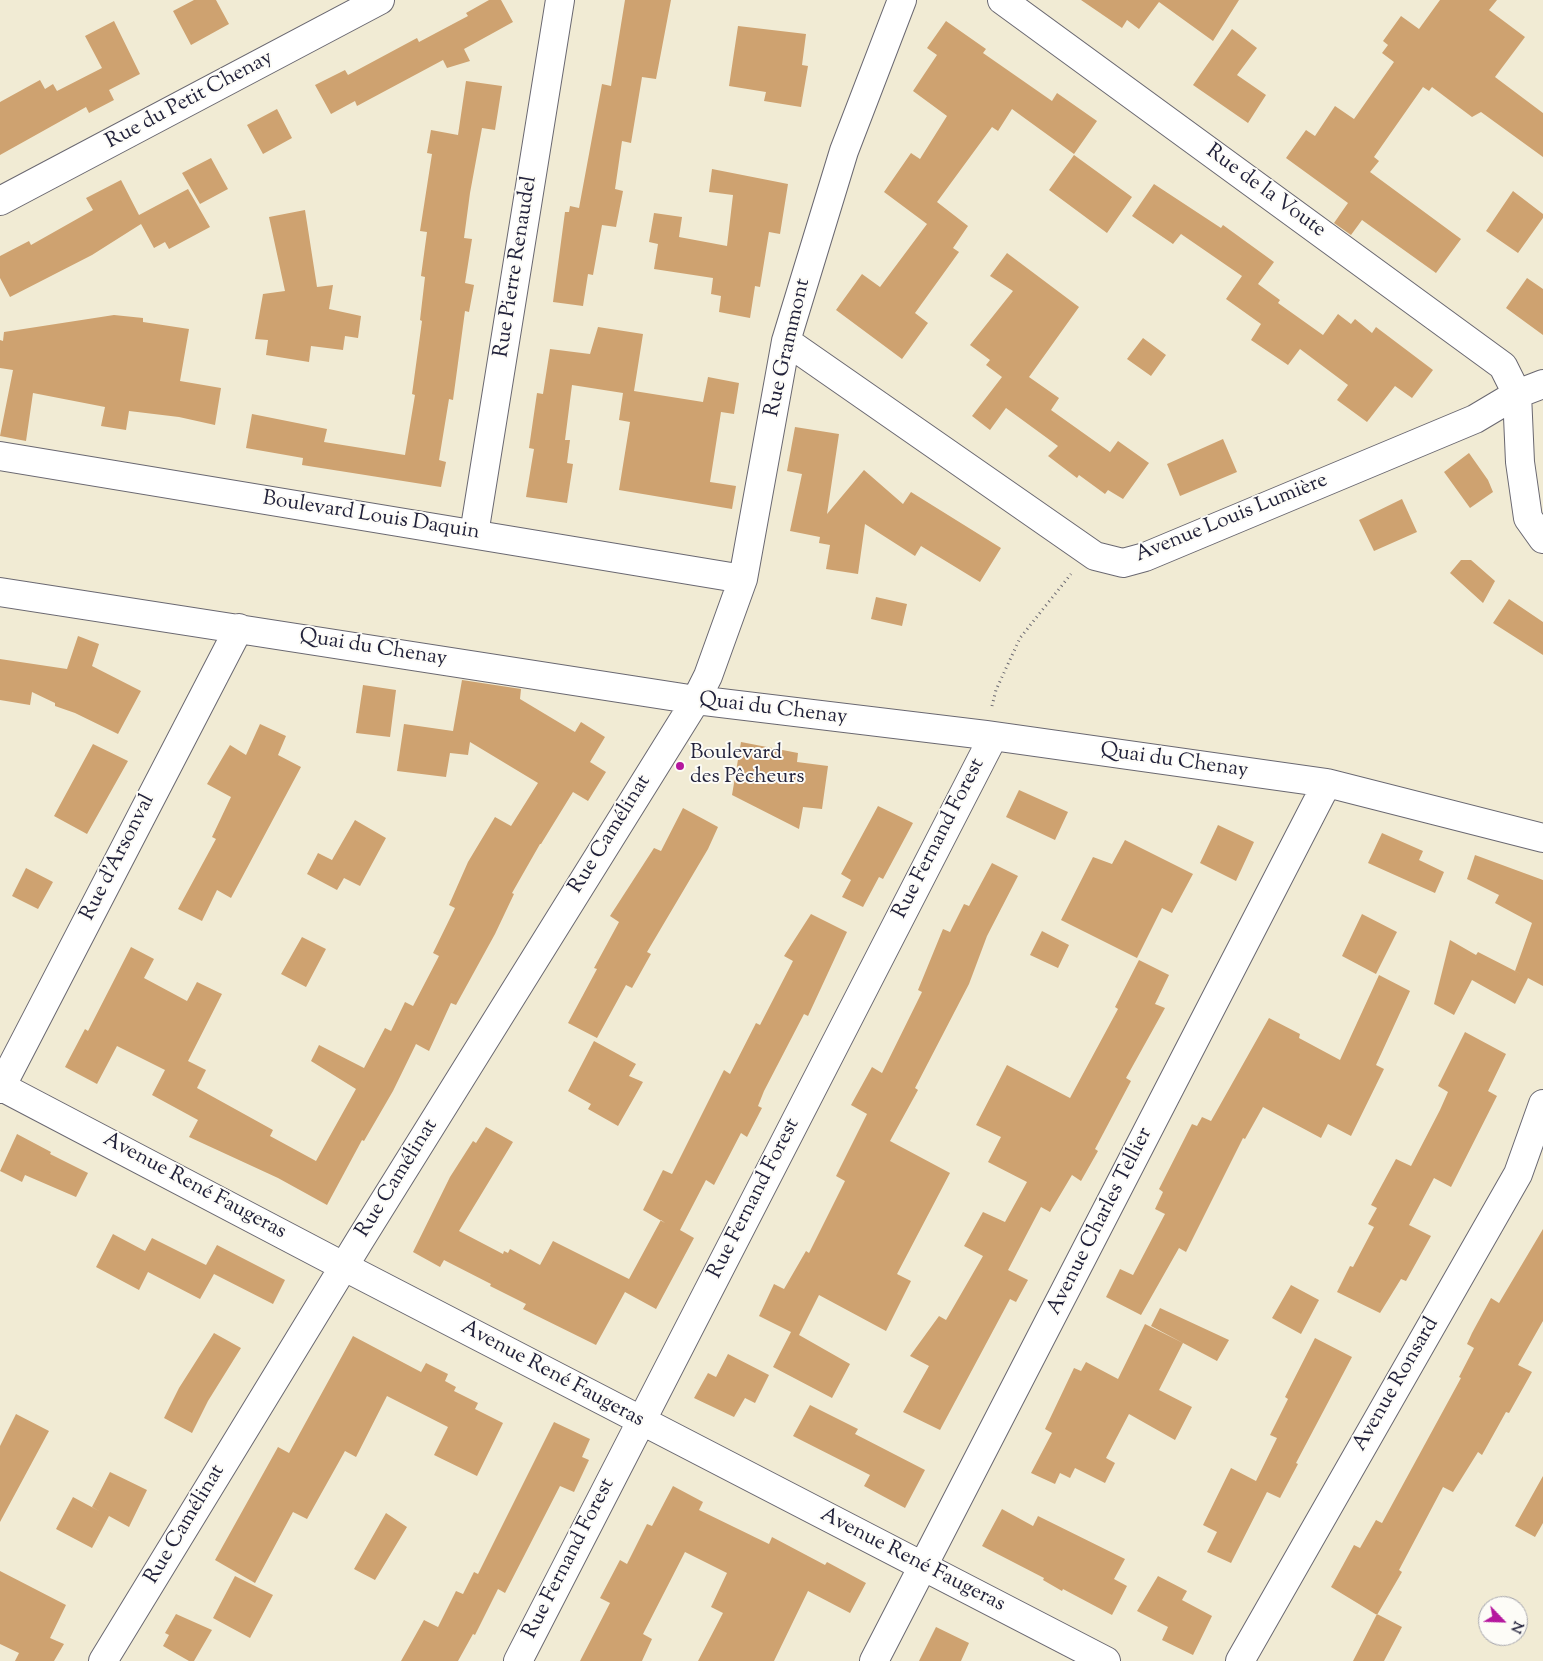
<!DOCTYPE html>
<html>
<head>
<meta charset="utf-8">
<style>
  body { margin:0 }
  #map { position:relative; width:1543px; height:1661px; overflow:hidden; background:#f1ebd4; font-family:"Sorts Mill Goudy",serif }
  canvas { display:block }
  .north { position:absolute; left:1478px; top:1596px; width:50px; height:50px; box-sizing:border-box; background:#fdfcf7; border:1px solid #a5a5ac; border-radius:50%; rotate:114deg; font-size:14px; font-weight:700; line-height:20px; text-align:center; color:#22223b }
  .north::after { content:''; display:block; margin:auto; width:18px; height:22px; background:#b5179e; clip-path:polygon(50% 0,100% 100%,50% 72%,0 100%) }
</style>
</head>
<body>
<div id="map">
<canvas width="1543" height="1661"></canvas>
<div class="north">N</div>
</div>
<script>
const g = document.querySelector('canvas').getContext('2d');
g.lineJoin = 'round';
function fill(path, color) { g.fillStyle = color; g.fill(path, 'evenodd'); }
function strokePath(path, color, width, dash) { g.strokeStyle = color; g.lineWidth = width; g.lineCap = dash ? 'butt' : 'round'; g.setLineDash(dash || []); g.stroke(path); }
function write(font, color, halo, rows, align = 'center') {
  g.font = font + ' "Sorts Mill Goudy",serif'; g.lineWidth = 4; g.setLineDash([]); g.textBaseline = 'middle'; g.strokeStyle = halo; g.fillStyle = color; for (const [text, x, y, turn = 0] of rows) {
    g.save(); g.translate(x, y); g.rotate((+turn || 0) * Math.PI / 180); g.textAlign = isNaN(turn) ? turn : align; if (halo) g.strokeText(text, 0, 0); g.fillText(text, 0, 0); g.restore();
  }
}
fill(new Path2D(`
  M194 0H216L229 24 191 45 173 11Z
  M489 0H501L513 22 464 49 470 61 447 68 443 60 357 106 355 101 331 114 315 85 345 70 348 75 417 38 419 42 468 16 466 13Z
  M625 0H671L656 79 642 77 631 143 622 141 615 189 623 191 616 227 602 225 593 275 588 274 583 306 553 302 565 212H569L570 206 579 208 602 84 611 86Z
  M1081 0H1239L1213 41 1159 2 1139 29 1127 20 1122 28Z
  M1440 0H1497L1489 10 1525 37 1495 77 1543 113V157L1481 112 1472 117 1432 87 1429 91 1423 87 1374 157 1379 161 1370 172 1461 239 1436 273 1362 220 1351 235 1334 223 1348 203 1286 158 1306 130 1315 136 1335 106 1354 119 1394 62 1382 53 1388 45 1383 41 1401 16 1419 29Z
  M114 21 140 74 109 90 114 100 89 113 86 107 0 155V102L40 80 45 89 53 84 57 91 102 68 85 36Z
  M946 21 986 49 983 53 1052 101 1057 93 1097 121 1074 154 1012 109 998 131 992 127 937 202 968 226 953 248 959 252 915 313 928 323 902 359 836 310 862 274 880 287 927 224 884 192 911 153 920 159 947 116 913 91 937 55 927 48Z
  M738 26 806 34 802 65 808 66 801 107 764 101 766 92 729 86Z
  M1232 29 1257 48 1237 75 1266 95 1248 123 1193 85Z
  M466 81 502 86 495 130 482 128 470 193 464 238 472 239 465 283 474 285 469 312 465 311 453 400 449 399 439 460 446 462 441 487 302 465 303 458 246 448 252 414 327 429 324 442 405 455 415 395 412 394 422 321 420 320 425 277 421 276 427 232 420 231 432 154 427 153 431 130 458 135Z
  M277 109 292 138 263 154 247 125Z
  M1074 155 1132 197 1107 233 1049 190Z
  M211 158 228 189 200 204 182 173Z
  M712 169 788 184 780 234 769 232 760 287 755 286 750 318 719 312 721 296 711 294 713 278 654 269 658 244 649 242 654 213 682 217 679 237 727 246 733 195 709 192Z
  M121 180 139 215 188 189 210 227 169 249 165 242 154 248 141 224 92 255 10 297 0 278V256L29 241 31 245 93 210 86 198Z
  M1154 184 1221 228 1223 225 1274 262 1258 284 1280 300 1278 303 1323 335 1338 314 1351 324 1355 319 1372 333 1376 327 1433 370 1412 398 1395 386 1367 422 1337 400 1348 385 1300 349 1288 365 1251 340 1261 324 1226 299 1242 276 1181 234 1173 244 1132 216Z
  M1513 191 1543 214V218L1518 253 1486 231Z
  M305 210 317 287 333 285 329 309 361 316 358 338 345 336 343 350 311 346 309 362 266 355 268 340 255 339 263 294 285 291 269 217Z
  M1007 253 1079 307 1029 377 1059 398 1051 410 1110 452 1118 441 1149 463 1123 499 1108 490 1105 494 1079 475 1077 478 1048 456 1058 446 1006 408 990 430 972 416 1002 377 986 365 990 360 970 345 1013 291 990 276Z
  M1527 278 1543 289V335L1506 308Z
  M114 315 143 318V322L189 329 180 381 221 388 215 425 179 417 129 411 126 430 101 426 105 407 33 393 26 441 0 436 13 370 0 368V340L3 341 4 332Z
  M598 327 643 334 634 391 703 402 708 377 739 383 734 414 721 412 710 482 736 486 732 509 619 490 630 422 619 420 623 393 572 385 565 440H570L567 463 573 464 567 503 526 497 534 449 529 448 537 393 543 394 550 349 590 354Z
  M1143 338 1166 355 1151 376 1127 359Z
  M795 427 839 434 827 514 864 470 903 504 911 492 1001 548 980 582 921 546 915 556 865 524 858 574 826 569 830 545 819 543 820 537 790 531 802 474 787 471Z
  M1223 439 1237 472 1180 496 1167 464Z
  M1469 453 1488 480 1493 492 1470 508 1444 472Z
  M1402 499 1417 532 1374 551 1359 520Z
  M1461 560H1471L1495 581 1483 603 1450 573Z
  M876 597 907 604 902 626 871 619Z
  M1509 599 1543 622V655L1493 623Z
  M78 636 99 644 92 666 141 691 118 734 75 713 55 706V703L32 692 30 705 0 700V659L67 669Z
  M462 680 521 689 520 699 575 732 581 722 605 737 590 762 606 772 588 801 573 792 541 844H540L512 893 514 894 495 934 456 1005 451 1003 429 1051 416 1044 393 1091 364 1141 362 1140 327 1205 278 1178 189 1137 198 1120 152 1095 165 1070 117 1046 97 1084 65 1067 85 1029 88 1031 131 947 154 959 144 978 187 1001 197 982 222 994 188 1061 206 1070 197 1088 273 1130 270 1136 316 1161 356 1089 311 1061 319 1045 364 1068 385 1028 391 1031 405 1002 413 1006 439 956 433 953 455 908 449 905 468 862 495 817 511 826 538 783 470 742 468 755 450 753 446 777 397 771 404 724 453 731Z
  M363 685 396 690 390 737 356 733Z
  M260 724 286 736 278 755 301 767 231 898 217 890 202 921 178 909 216 839 212 837 231 797 207 784 230 745 246 755Z
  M741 742 798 753 797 762 828 766 822 809 803 807 799 829 732 795Z
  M93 744 128 761 87 834 54 816Z
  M1019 790 1068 812 1055 840 1006 817Z
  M878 806 913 823 883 879 879 877 863 907 842 897 851 880 841 874Z
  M683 808 718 827 708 849 647 952 651 954 632 988 626 985 597 1038 568 1023 597 969 594 968 619 922 610 916 654 848 661 851Z
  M355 820 386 838 360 886 344 878 337 890 307 874 318 853 332 860Z
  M1218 825 1254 842 1236 881 1200 863Z
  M1382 833 1423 851 1419 860 1444 872 1435 893 1368 863Z
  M1125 840 1193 874 1172 913 1162 908 1137 958 1061 920 1093 857 1112 864Z
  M1475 855 1543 880V986L1528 978 1515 1004 1472 980 1454 1015 1434 1004 1450 940 1476 955 1478 952 1523 975 1515 971 1532 923 1495 903 1499 895 1467 879Z
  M992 863 1018 876 987 936 969 984 915 1088 918 1090 890 1141 950 1173 897 1274 911 1281 886 1331 819 1295 799 1335 850 1364 832 1398 773 1367 791 1332 759 1316 774 1284 784 1289 806 1251 809 1253 845 1181 836 1176 867 1114 851 1105 872 1067 882 1073 922 992 918 990 943 929 950 932 964 904 969 906Z
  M26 868 53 882 38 909 12 896Z
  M811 914 847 932 808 1016 804 1014 764 1091 758 1106 762 1108 747 1137 741 1133 714 1185 706 1180 680 1230 694 1238 656 1309 625 1292 596 1345 523 1309 526 1304 490 1286 491 1284 444 1260 440 1267 413 1252 450 1177 473 1141 476 1143 486 1127 513 1142 459 1231 503 1254 504 1251 508 1253 510 1249 540 1265 553 1241 629 1279 661 1220 665 1223 643 1210 663 1170 672 1174 724 1070 730 1074 756 1023 760 1025 793 961 784 956Z
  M1362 914 1397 932 1376 974 1342 956Z
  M1042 931 1069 945 1058 968 1030 955Z
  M302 937 326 949 306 987 281 974Z
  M1139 960 1169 975 1155 1004 1165 1008 1126 1078 1131 1081 1095 1149 1098 1151 1081 1181 1072 1175 1050 1212 1041 1207 1008 1270 1028 1280 1016 1302 1010 1299 940 1430 903 1412 929 1366 910 1356 939 1316 946 1320 983 1256 964 1246 983 1212 1005 1222 1027 1182 988 1162 1001 1137 976 1125 1007 1065 1070 1098 1118 1009 1115 1007Z
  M1379 975 1410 991 1376 1065 1384 1069 1351 1136 1328 1124 1321 1138 1263 1107 1245 1139 1243 1138 1186 1252 1179 1248 1141 1315 1106 1297 1120 1269 1133 1275 1165 1214 1155 1209 1163 1192 1159 1189 1192 1124 1197 1126 1202 1117 1211 1121 1269 1018 1300 1034 1299 1038 1340 1060Z
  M1465 1032 1506 1054 1488 1091 1497 1096 1451 1187 1434 1178 1409 1225 1431 1236 1406 1281 1401 1279 1380 1313 1337 1292 1350 1266 1353 1267 1374 1227 1368 1224 1377 1208 1371 1205 1396 1159 1411 1166 1440 1110 1448 1092 1438 1086Z
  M594 1041 636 1064 629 1076 643 1082 618 1126 588 1109 591 1104 568 1091Z
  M17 1134 51 1152 50 1154 88 1173 76 1197 25 1175 22 1182 0 1171Z
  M1543 1229V1321L1518 1365 1532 1372 1509 1413 1506 1412 1482 1455 1478 1452 1453 1492 1443 1487 1399 1570 1402 1572 1377 1615 1331 1587 1354 1545 1360 1548 1376 1520 1382 1523 1461 1378 1459 1377 1474 1348 1467 1344 1472 1333 1491 1298 1499 1303Z
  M113 1234 145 1251 152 1238 206 1265 217 1245 285 1280 273 1304 214 1274 200 1299 148 1272 139 1290 96 1267Z
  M1291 1285 1319 1300 1301 1334 1272 1318Z
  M1160 1308 1229 1340 1217 1361 1151 1326Z
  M1145 1324 1183 1343 1159 1390 1192 1407 1175 1440 1129 1414 1106 1458 1115 1463 1105 1483 1075 1468 1070 1478 1060 1473 1055 1484 1031 1473 1052 1433 1045 1429 1074 1368 1081 1371 1086 1362 1118 1379Z
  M214 1333 241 1348 208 1401 192 1433 164 1418 179 1388Z
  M353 1336 421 1372 426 1363 448 1374 445 1381 456 1387 454 1391 478 1403 475 1409 503 1423 477 1476 434 1455 448 1427 387 1396 356 1457 345 1451 307 1519 293 1512 255 1583 215 1560 278 1447 289 1453Z
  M1315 1338 1352 1357 1296 1463 1298 1464 1280 1498 1267 1492 1231 1563 1207 1552 1217 1532 1203 1525 1231 1468 1256 1481 1277 1438 1270 1435 1288 1399 1285 1397Z
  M728 1354 769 1375 755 1403 745 1398 734 1417 694 1398 708 1373 716 1377Z
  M810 1405 858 1429 855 1434 925 1470 905 1508 864 1486 870 1475 793 1436Z
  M16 1414 49 1431 0 1522V1446Z
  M554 1422 590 1439 582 1457 589 1460 574 1492 560 1486 505 1593 498 1589 475 1635 473 1634 458 1661H401L424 1620 438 1627 456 1591 463 1594 474 1572 478 1574Z
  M110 1472 147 1490 129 1527 109 1516 92 1548 56 1529 73 1497 99 1511 92 1507Z
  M1543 1476V1523L1535 1537 1515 1526Z
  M673 1486 703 1502 699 1510 769 1544 772 1537 825 1565 827 1562 866 1583 850 1613 808 1591 774 1661H698L723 1613 711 1607 727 1573 685 1552 643 1634 652 1639 642 1661H580L610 1603 600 1598 620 1560 627 1564 647 1524 652 1526Z
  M1002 1509 1033 1526 1038 1516 1125 1559 1114 1579 1127 1586 1112 1615 1063 1589 1062 1591 1043 1580 1044 1578 982 1546Z
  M386 1513 407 1527 375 1580 354 1569Z
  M0 1571 66 1605 50 1638 64 1644 54 1661H15L19 1653 0 1644Z
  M235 1576 273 1595 250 1638 213 1618Z
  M1158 1576 1187 1591 1182 1600 1212 1616 1193 1655 1162 1640 1168 1627 1137 1611Z
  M176 1614 212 1630 194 1661H189L163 1646 169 1635 165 1633Z
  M1377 1614 1402 1627 1384 1661H1353Z
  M936 1627 969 1643 961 1661H919Z`), '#cea270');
const minor = new Path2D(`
  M1002 0 1503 366 1517 394 1520 462 1528 518 1543 539
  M0 201 380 0
  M786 341 1095 556 1123 563 1145 557 1475 419 1517 394 1543 384
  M0 456 743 579
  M474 534 560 0
  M0 592 696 700 986 735 1327 783 1543 838
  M0 1086 341 1265 1106 1661
  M0 1089 239 628
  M103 1661 360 1240 696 700 708 676 743 579 786 341 844 151 902 0
  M518 1661 993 737
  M874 1661 1327 783
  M1240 1661 1518 1174 1543 1104`);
strokePath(minor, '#6a6871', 30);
strokePath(new Path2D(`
  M992 706 996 690 1020 638 1071 574`), '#6a6871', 3, [1, 4]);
strokePath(minor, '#fff', 28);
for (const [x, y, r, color] of [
  [680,766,5,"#b5179e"]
]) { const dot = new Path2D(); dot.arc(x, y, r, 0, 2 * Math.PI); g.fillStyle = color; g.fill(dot); strokePath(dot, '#fdfcf7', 2); }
write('21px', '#22223b', '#fdfcf7', [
  ["Rue du Petit Chenay",190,101,-28],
  ["Rue de la Voute",1265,192,36],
  ["Rue Pierre Renaudel",517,267,-81],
  ["Rue Grammont",789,348,-77],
  ["Boulevard Louis Daquin",371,517,9],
  ["Avenue Louis Lumière",1232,519,-22],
  ["Quai du Chenay",373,649,9],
  ["Quai du Chenay",773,710,7],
  ["Quai du Chenay",1174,762,8],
  ["Rue Camélinat",611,835,-58],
  ["Rue Fernand Forest",940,839,-63],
  ["Rue d'Arsonval",119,858,-63],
  ["Rue Camélinat",398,1179,-58],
  ["Avenue René Faugeras",194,1187,28],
  ["Rue Fernand Forest",755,1199,-63],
  ["Avenue Charles Tellier",1101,1222,-63],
  ["Avenue René Faugeras",552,1375,28],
  ["Avenue Ronsard",1397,1385,-60],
  ["Rue Camélinat",186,1525,-59],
  ["Rue Fernand Forest",570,1559,-63],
  ["Avenue René Faugeras",912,1561,27]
]);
write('21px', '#22223b', '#fdfcf7', [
  ["Boulevard",690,754],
  ["des Pêcheurs",690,778]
], 'left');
</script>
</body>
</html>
